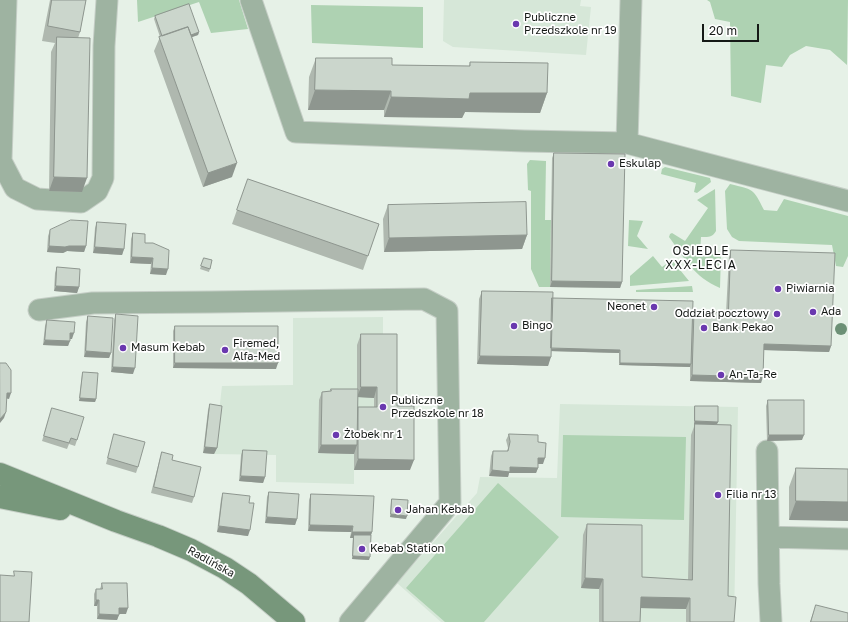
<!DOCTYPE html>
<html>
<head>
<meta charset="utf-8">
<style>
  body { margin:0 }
  #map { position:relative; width:848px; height:622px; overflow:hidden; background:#e6f1e7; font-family:"Golos Text",sans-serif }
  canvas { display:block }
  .scale { position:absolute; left:702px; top:24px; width:57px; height:18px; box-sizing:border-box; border:2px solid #151916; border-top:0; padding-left:5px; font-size:12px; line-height:14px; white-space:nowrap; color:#151916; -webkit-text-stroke:3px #fff; paint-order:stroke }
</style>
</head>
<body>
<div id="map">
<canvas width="848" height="622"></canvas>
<div class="scale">20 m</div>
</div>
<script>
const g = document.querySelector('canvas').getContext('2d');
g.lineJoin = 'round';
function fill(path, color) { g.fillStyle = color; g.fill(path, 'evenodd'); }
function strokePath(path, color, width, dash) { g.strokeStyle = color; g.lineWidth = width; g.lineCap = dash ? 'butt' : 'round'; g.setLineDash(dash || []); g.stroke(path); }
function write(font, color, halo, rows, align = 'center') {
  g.font = font + ' "Golos Text",sans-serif'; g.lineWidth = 3.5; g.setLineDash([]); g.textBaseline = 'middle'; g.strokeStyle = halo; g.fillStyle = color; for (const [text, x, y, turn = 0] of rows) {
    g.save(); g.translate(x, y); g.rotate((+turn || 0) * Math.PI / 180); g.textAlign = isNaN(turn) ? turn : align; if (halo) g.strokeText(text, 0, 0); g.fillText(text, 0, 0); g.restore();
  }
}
fill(new Path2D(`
  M444 0H581L580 6 591 7 586 55 453 47 443 41Z
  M383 317V345L393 417H410V470H354V484L276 482V455L214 454 222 386 293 385V318Z
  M560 404 738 407 734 622H441L397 583 477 493 480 477 557 478Z`), '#d6e7d8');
fill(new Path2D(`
  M137 0H239L248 29 211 33 199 2 138 22Z
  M707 0H848L847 65 830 50 806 46 790 55 782 67 766 65 761 103 731 96 730 22 715 19 710 2Z
  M311 5 423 7V48L312 43Z
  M530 160 546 161 545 220H551L550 287H539L531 269V191L528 190 527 164Z
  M665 167 710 178 711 182 697 193 694 192 696 183 661 174 662 169Z
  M730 184C754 190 753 188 764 210L777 211 784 199 848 216V256L843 267 836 266 832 245 739 241 732 237 727 229 725 191Z
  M715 189 716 231C712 238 708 237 701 237L700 253 721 254 720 288C694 277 685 259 669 237L670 234 672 233 685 241 708 208 697 200Z
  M629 220 643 221 637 236 648 249 628 246Z
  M653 256 662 267 672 260 689 281 630 286V276Z
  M692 286 693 292H636V290Z
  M563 435 686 437 684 520 561 517Z
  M498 483 559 537 484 622H445L406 588Z`), '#aed2b2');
const street = new Path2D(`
  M6 0 1 161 15 188 37 199 81 202 97 191 103 178 104 46 107 0
  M251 0 296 132 524 141 627 143 848 201
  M627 143 631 0
  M39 310 93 303 212 302 424 299 447 311 450 503 350 622
  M767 451 769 584 771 622
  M769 537 848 539`);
const secondary = new Path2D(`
  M0 474 116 521 158 536 191 550 225 568 249 584 294 622
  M0 497 60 509`);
strokePath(street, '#c5cec6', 23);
strokePath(secondary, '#c5cec6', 24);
strokePath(street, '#9eb3a1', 21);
strokePath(secondary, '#77977b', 22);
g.fillStyle = '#6c9076';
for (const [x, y] of [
  [841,329]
]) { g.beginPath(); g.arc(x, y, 6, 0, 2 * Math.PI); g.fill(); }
fill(new Path2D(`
  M50 0H86L80 32 78 38 82 192 49 191 51 52 55 43 42 41Z
  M155 16 199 32 198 35 192 37 232 177 203 187 154 51 160 37 154 19Z
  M316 58 392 65 469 66 470 62 547 93 540 113 465 112 462 118 384 117V110H308L309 77Z
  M554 153 622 282 620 288 550 287 552 158Z
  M248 179 379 224 363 270 232 224Z
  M388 205 527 235 522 249 384 252 383 219Z
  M97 222 124 249 122 255 93 253 95 228Z
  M50 230 86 246 84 252 67 251 63 253 47 252 48 236Z
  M133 233 145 243 166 275 150 274 151 264 130 263 131 239Z
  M731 250 831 346 829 352 764 350 761 383 690 381V366V367L619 365V353L551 351 548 366 477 364 479 299 482 291 552 298 692 314 694 311 726 313 729 255Z
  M204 258 212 260 209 272 200 269Z
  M57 267 79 287 77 293 54 291 55 273Z
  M116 314 133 374 111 372 114 320Z
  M88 316 111 353 109 358 84 357 86 322Z
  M47 320 72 339H70L68 346 43 345 45 326Z
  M175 326 276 369 173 368V331Z
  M361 334 397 406 410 470H354V454L318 453 319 400 322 392 330 391 331 389H357V345ZM358 397 374 398V407H358V408Z
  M83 372 96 399 95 402 79 401 82 375Z
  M768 400 802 440 767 441 766 406Z
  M210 404 217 448 214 454 203 453 208 410Z
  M695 406 718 422 717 424H694V409Z
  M52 408 77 440 75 446 69 444 67 449 42 441Z
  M695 424 728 596 734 622H686V609L641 608 640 622H599V589L581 588 583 535 587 524 642 577 688 580 691 435Z
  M114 434 138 467 136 473 106 464Z
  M509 434 538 442 543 464H538V468L536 473H509L508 477 489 476 491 456 493 451H507L508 448 506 440Z
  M243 450 265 477 263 483 239 481 241 455Z
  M162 452 194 497 192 503 151 493 160 458Z
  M796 468 848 469 789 520V487Z
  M269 492 297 519 295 525 265 523 267 497Z
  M223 493 249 503 248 536 217 532 221 499Z
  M311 494 372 532 371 535 369 560 352 559 353 538H350L351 532 308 531 309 500Z
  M392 499 406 519 390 517 391 502Z
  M102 583 126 614H119L117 620 97 619V606H94V594L96 589H100Z
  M816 605 848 622H810Z`), '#afb8af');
fill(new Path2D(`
  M199 32 198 35 163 47 164 44Z
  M315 90 391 91 384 110H308Z
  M470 93H547L540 113 465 112 462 118 384 117 391 97Z
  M237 163 232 177 203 187 208 173Z
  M54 177 87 178 82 192 49 191Z
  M527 235 522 249 384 252 389 238Z
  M49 246H86L84 252 67 251 63 253 47 252Z
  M95 247 124 249 122 255 93 253Z
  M132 257 153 258 151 264 130 263Z
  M152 268 168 269 166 275 150 274Z
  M552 281 622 282 620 288 550 287Z
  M56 286 79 287 77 293 54 291Z
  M70 333H74L72 339H68Z
  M45 340 70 341 68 346 43 345Z
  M764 344 831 346 829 352 762 350Z
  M549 348 620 350 619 353 548 351Z
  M86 351 111 353 109 358 84 357Z
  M480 356 551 357 548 366 477 364Z
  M175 363H278L276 369 173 368Z
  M620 363 691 364 690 367 619 365Z
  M113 367 135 368 133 374 111 372Z
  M692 375 763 377 761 383 690 381Z
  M361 387H377L374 398 357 397Z
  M7 393H11L9 399 4 398Z
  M80 398 96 399 95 402 79 401Z
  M6 412 4 418 0 423V419Z
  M695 421 718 422 717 424H694Z
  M769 435H804L802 440 767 441Z
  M321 445H357L354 454 318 453Z
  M205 447 217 448 214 454 203 453Z
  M538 458H545L543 464H536Z
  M358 459 414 460 410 470H354Z
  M510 467 538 468 536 473H509L508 477 489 476 492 470Z
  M241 476 265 477 263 483 239 481Z
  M796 501 848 502V521L789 520Z
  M391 514 407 516 406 519 390 517Z
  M267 517 297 519 295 525 265 523Z
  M310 525 353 526 351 532 308 531Z
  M219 526 250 530 248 536 217 532Z
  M352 532H372L370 538 354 535 353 538H350Z
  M353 556 370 557 369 560 352 559Z
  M585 578 603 579 599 589 581 588Z
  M641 597 690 598 686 609 637 608Z
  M96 600H99L97 606H94Z
  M119 608H128L126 614H117Z
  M99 614 119 615 117 620 97 619Z`), '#8e968f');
const building = new Path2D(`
  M52 0H86L80 32 48 26Z
  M189 4 199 32 191 35 188 27 162 36 155 16Z
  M188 27 237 163 208 173 159 37Z
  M57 37 90 38 87 178 54 177Z
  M316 58H392V65L470 66V62L548 63 547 93H470L469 99 391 97V91L315 90Z
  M554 153 625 154 622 282 552 281Z
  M248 179 379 224 368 256 237 210Z
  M526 202 527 235 389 238 388 205Z
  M71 220 88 221 86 246H69L65 247 49 246 50 230Z
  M97 222 126 224 124 249 95 247Z
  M133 233 145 234V243H153L169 250 168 269 152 268 153 258 132 257Z
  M731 250 835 253 831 346 764 344 763 377 692 375 694 311 728 313Z
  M204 258 212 260 210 269 201 266Z
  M57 267 80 269 79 287 56 286Z
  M482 291 553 292 551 357 480 356Z
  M552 298 693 301 691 364 620 363V350L551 348Z
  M116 314 138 316 135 368 113 367Z
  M88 316 113 318 111 353 86 351Z
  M47 320 75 322 74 333H70V341L45 340Z
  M175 326H278V363H175Z
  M361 334H397V406H414V460L358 459V407H377V387H361Z
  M0 363H6L11 370V393H7L6 412 0 419Z
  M83 372 98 373 96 399 80 398Z
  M331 389H358L357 445H321L322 392 331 391Z
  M768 400H804V435H769Z
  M210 404 222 406 217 448 205 447Z
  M695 406H718V422L695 421Z
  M52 408 84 417 77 440 71 438 69 443 44 436Z
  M695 424 731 425 728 596 736 597 734 622H690V598L641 597 640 622H603V579L585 578 587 524 642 525V577L692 580Z
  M114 434 145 442 138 467 108 458Z
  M509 434 538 435V442L546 443 545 458H538V468L510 467V472L492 470 493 451H508L510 442Z
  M243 450 267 451 265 477 241 476Z
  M162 452 173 455 172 460 201 467 194 497 154 487Z
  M796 468 848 469V502L796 501Z
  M269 492 299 494 297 519 267 517Z
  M223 493 250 496 249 503H254L250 530 219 526Z
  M311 494 374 496 372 532H352L353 526 310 525Z
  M392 499 408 500 407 516 391 514Z
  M354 535H371L370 557 353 556Z
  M14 571 32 572 29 622H0V575L14 576Z
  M102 583H127L128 608H119V615L99 614V600H96V589H102Z
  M816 605 848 613V622H811Z`);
fill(building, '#cbd6cc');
strokePath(building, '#8e968f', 1);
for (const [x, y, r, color] of [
  [516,24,4,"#6a38af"],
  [611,164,4,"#6a38af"],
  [778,289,4,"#6a38af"],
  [654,307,4,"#6a38af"],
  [813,312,4,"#6a38af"],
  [777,314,4,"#6a38af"],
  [514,326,4,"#6a38af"],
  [704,328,4,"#6a38af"],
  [123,348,4,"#6a38af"],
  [225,350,4,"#6a38af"],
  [721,375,4,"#6a38af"],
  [383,407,4,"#6a38af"],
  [336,435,4,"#6a38af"],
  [718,495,4,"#6a38af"],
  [398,510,4,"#6a38af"],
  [362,549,4,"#6a38af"]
]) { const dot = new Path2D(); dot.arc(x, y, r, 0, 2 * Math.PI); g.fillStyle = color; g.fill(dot); strokePath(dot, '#fff', 1.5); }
write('11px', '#151916', '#fff', [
  ["Publiczne",524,18],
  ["Przedszkole nr 19",524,31],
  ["Eskulap",619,164],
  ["Piwiarnia",786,289],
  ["Neonet",646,307,"right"],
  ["Ada",821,312],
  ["Oddział pocztowy",769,314,"right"],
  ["Bingo",522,326],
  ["Bank Pekao",712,328],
  ["Firemed,",233,344],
  ["Alfa-Med",233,357],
  ["Masum Kebab",131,348],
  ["An-Ta-Re",729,375],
  ["Publiczne",391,401],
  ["Przedszkole nr 18",391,414],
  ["Żłobek nr 1",344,435],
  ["Filia nr 13",726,495],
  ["Jahan Kebab",406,510],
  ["Kebab Station",370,549]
], 'left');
write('11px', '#151916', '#fff', [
  ["Radlińska",211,562,29]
]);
g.letterSpacing = '1px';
write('12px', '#151916', '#fff', [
  ["OSIEDLE",701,251],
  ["XXX-LECIA",701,265]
]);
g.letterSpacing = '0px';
</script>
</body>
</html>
